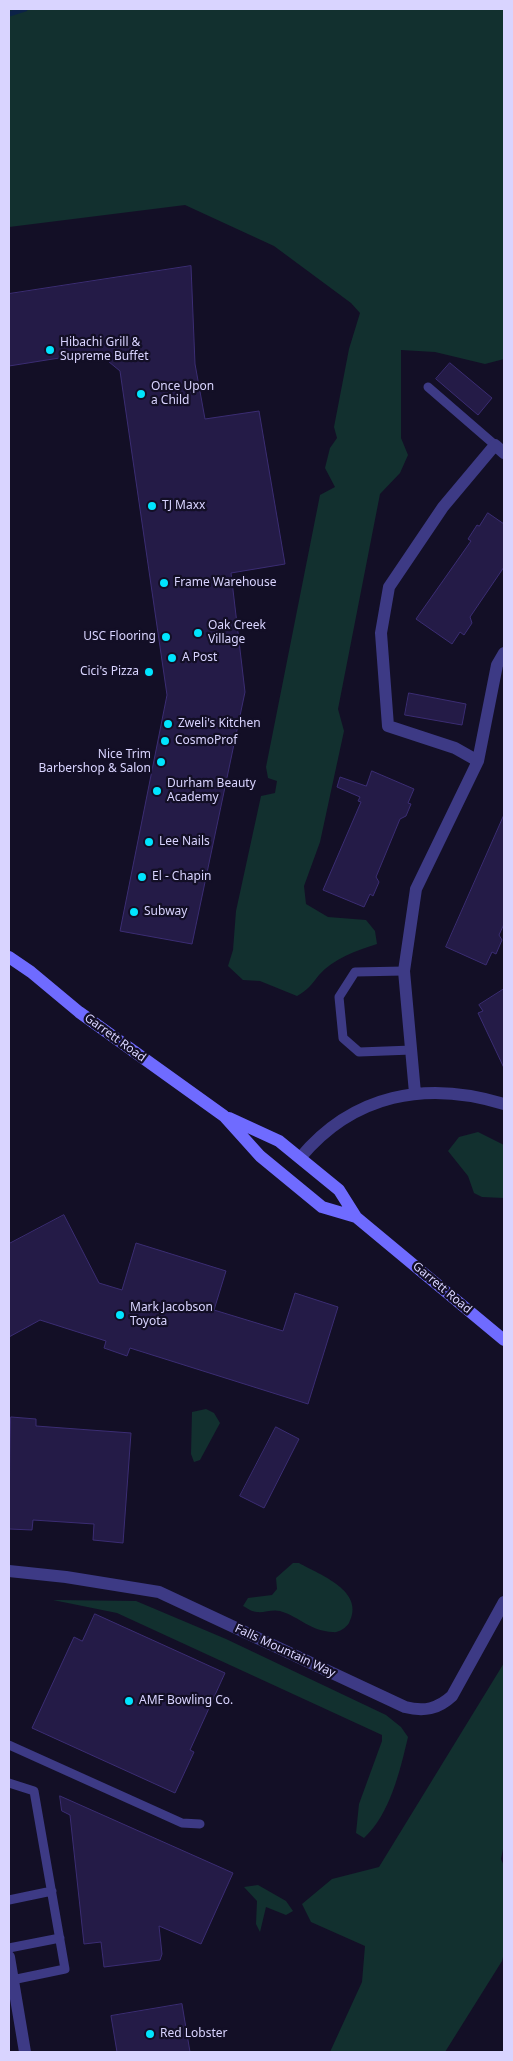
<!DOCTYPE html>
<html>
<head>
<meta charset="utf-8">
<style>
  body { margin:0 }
  #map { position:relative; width:513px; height:2061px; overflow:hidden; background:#130f26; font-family:"Noto Sans",sans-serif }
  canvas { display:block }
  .frame { position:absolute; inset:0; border:10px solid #d9d4ff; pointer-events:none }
</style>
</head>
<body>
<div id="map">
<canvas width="513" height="2061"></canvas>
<div class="frame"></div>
</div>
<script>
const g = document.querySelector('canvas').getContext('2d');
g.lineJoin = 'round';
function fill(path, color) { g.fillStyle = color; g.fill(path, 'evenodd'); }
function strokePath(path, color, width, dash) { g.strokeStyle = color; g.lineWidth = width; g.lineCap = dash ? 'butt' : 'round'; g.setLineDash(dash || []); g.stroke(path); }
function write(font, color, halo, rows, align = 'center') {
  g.font = font + ' "Noto Sans",sans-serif'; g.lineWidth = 4.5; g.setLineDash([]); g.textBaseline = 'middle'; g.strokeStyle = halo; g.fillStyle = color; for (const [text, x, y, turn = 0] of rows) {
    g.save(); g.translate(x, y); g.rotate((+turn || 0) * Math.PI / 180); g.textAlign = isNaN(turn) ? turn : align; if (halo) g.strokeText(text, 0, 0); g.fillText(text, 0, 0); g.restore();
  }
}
fill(new Path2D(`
  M9 9H504V359L485 364 435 352 401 350V438L408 455 400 473 380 494 338 709 344 731 320 842 304 886 306 904 328 917 366 920 375 931 377 944C357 950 333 959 319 975 311 985 308 990 297 996L260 981 243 980 228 966 233 950 236 911 261 796 275 793 277 781 268 778 266 767 320 495 335 487 325 468 330 448 337 438 334 427 349 349 360 313 351 303 274 246 185 205 9 227Z
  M478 1132 504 1145V1198L482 1197 474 1193 468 1176 448 1151 459 1137Z
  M206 1409 214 1413 220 1423 200 1460 194 1462 191 1454 192 1412Z
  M293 1563H299C320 1575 366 1591 349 1623 346 1628 338 1633 333 1632 310 1631 300 1617 280 1611 272 1609 264 1613 257 1612 252 1612 247 1608 243 1606L248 1598 272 1595 277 1589 276 1578Z
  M53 1600 136 1601 226 1639 386 1715 401 1727 408 1737C400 1771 390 1814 364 1838L356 1833 359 1804 382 1741V1735L117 1613Z
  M504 1663V1844L501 1859 504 1866V1953L502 1961 445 2052H330L362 1982 365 1946 311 1922 302 1904 332 1879 379 1867Z
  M258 1885 286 1901 293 1911 286 1915 266 1907 260 1932 256 1924 257 1901 244 1887Z`), '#12302f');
strokePath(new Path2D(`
  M9 14 25 9`), '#0c2248', 5);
const building = new Path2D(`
  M191 266 195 364 205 419 259 411 285 564 231 573 245 692 192 944 120 931 167 695 120 371 97 352 9 366V294Z
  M450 363 492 398 478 415 436 379Z
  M488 513 504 524V567L470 617 472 623 464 635 460 632 452 644 416 619 471 541 468 539 477 525 479 526Z
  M409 693 466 704 462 725 405 715Z
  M372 771 414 789 408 803 411 804 406 816 400 819 376 877 379 882 373 896 370 894 364 907 323 890 361 802 358 801 360 797 337 787 340 777 366 786Z
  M504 815V924L499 935 502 940 496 954 492 952 486 965 446 947Z
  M504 989V1068L478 1013 483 1011 479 1005Z
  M64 1215 99 1283 122 1290 136 1243 226 1271 214 1310 283 1331 295 1293 338 1307 308 1404 130 1348 127 1356 104 1348 106 1341 40 1320 9 1337V1244Z
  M11 1417 36 1419V1426L131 1433 123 1543 93 1540 94 1524 33 1520 32 1530 9 1529Z
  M276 1427 299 1439 264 1508 240 1496Z
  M95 1614 225 1673 190 1750 194 1752 175 1793 32 1728 74 1637 82 1641Z
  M60 1796 233 1873 201 1944 159 1926 162 1954 160 1960 104 1967 101 1942 84 1944 70 1815 62 1811Z
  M182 2004 190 2052H117L111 2016Z`);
fill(building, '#241b47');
strokePath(building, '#3b2d73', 1);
strokePath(new Path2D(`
  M428 387 495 445
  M404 971 355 972 339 997 343 1038 359 1052 412 1050
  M9 1745 182 1823 200 1824
  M9 1783 34 1791 65 1969 12 1980
  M9 1900 52 1891
  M9 1948 60 1938`), '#3d3a85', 9);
strokePath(new Path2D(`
  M478 761 455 748 388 726 381 633 389 587 443 507 495 445 504 453
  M415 1093 404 971 416 889 478 761 497 665 504 653
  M300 1158C353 1094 426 1080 504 1104
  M9 1571 66 1577 159 1592 405 1707C424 1712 438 1709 452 1696L504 1602
  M9 1957 25 2052`), '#3d3a85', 12);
strokePath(new Path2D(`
  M9 957 31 972 79 1012 224 1116 260 1156 322 1207 356 1217
  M229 1118 279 1141 339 1190 356 1217 504 1340`), '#6f6bff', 12);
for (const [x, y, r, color] of [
  [50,350,5,"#00e5ff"],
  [141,394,5,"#00e5ff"],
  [152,506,5,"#00e5ff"],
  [164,583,5,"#00e5ff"],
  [198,633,5,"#00e5ff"],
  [166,637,5,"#00e5ff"],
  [172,658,5,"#00e5ff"],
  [149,672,5,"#00e5ff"],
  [168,724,5,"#00e5ff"],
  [165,741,5,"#00e5ff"],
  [161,762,5,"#00e5ff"],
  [157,791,5,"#00e5ff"],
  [149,842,5,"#00e5ff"],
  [142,877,5,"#00e5ff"],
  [134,912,5,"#00e5ff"],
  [120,1315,5,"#00e5ff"],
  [129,1701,5,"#00e5ff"],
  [150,2034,5,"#00e5ff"]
]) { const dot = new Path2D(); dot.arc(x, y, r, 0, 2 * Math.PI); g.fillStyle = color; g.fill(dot); strokePath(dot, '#130f26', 2); }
write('12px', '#d9d4ff', '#130f26', [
  ["Hibachi Grill &",60,343],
  ["Supreme Buffet",60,357],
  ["Once Upon",151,387],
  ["a Child",151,401],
  ["TJ Maxx",162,506],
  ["Frame Warehouse",174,583],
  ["Oak Creek",208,626],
  ["Village",208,640],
  ["USC Flooring",156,637,"right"],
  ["A Post",182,658],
  ["Cici's Pizza",139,672,"right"],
  ["Zweli's Kitchen",178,724],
  ["CosmoProf",175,741],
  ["Nice Trim",151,755,"right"],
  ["Barbershop & Salon",151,769,"right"],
  ["Durham Beauty",167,784],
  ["Academy",167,798],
  ["Lee Nails",159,842],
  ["El - Chapin",152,877],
  ["Subway",144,912],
  ["Mark Jacobson",130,1308],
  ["Toyota",130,1322],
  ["AMF Bowling Co.",139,1701],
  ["Red Lobster",160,2034]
], 'left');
write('12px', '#d9d4ff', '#130f26', [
  ["Garrett Road",115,1038,36],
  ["Garrett Road",442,1288,40],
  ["Falls Mountain Way",285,1651,25]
]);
</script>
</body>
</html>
